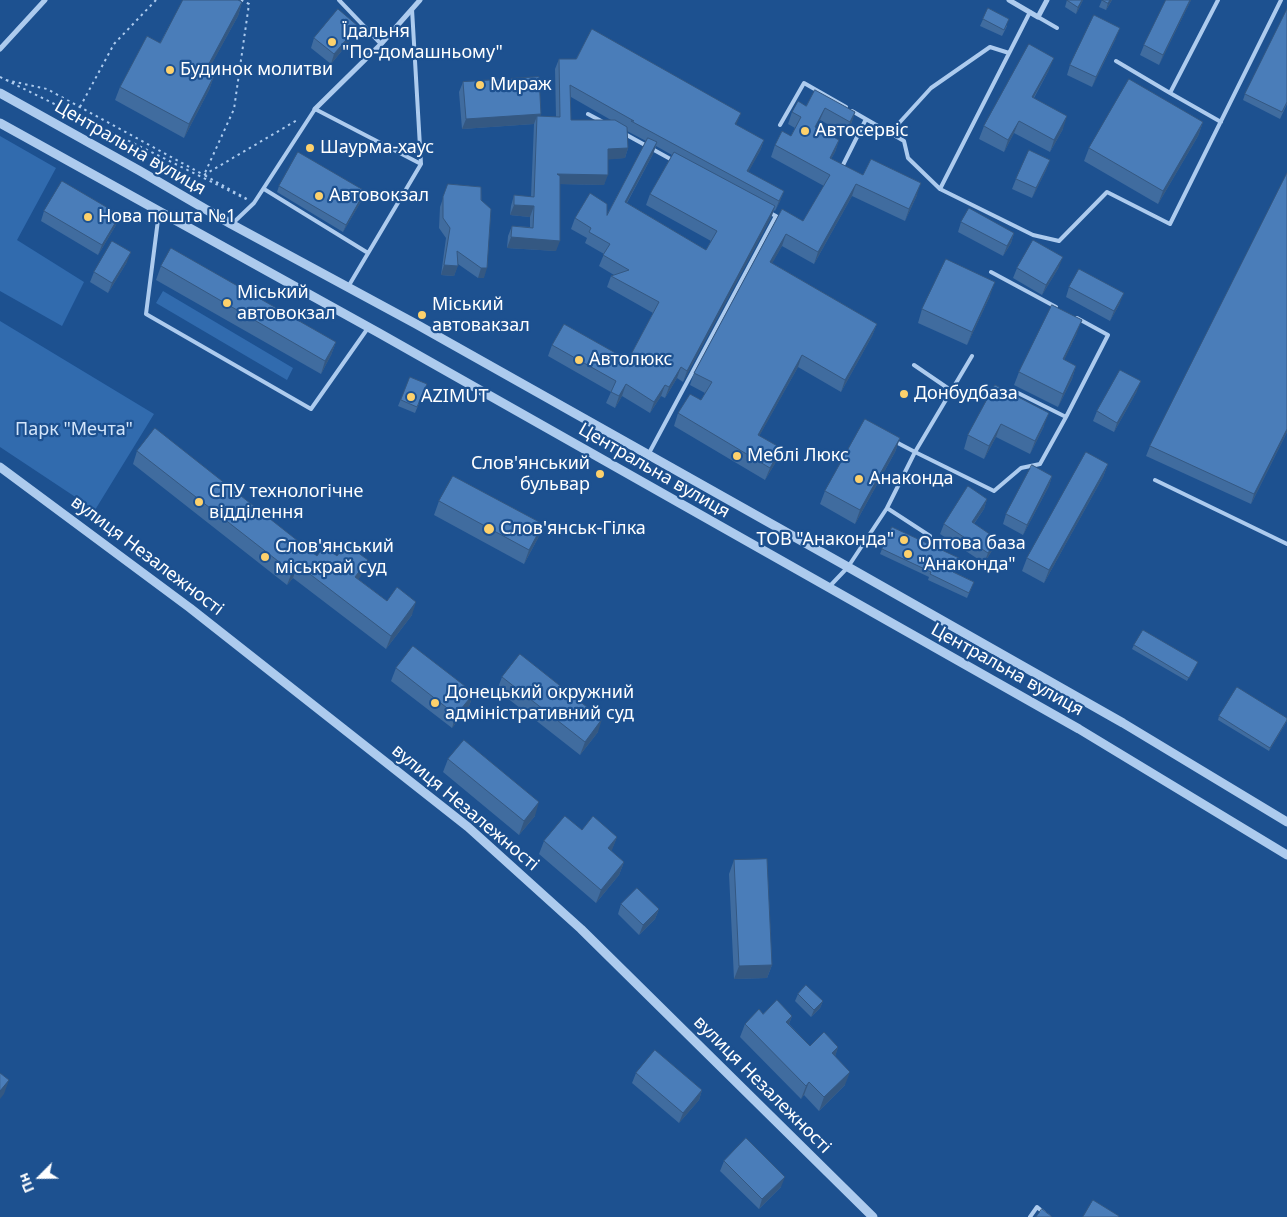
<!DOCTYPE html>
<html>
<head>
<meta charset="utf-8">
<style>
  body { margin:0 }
  #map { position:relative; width:1287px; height:1217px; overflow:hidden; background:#1d5190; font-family:"Noto Sans",sans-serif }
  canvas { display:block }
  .north { position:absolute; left:15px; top:1152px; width:50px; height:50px; -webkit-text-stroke:4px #1d5190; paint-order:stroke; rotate:247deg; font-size:14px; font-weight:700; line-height:20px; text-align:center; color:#fff }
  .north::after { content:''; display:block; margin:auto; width:18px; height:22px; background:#fff; clip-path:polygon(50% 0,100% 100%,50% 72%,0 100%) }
</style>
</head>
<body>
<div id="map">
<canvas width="1287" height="1217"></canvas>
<div class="north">Пн</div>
</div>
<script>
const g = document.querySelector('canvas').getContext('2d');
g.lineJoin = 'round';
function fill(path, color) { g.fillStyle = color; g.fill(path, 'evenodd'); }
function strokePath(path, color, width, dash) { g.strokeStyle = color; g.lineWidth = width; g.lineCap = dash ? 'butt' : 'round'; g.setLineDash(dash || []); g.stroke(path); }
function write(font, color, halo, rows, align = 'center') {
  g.font = font + ' "Noto Sans",sans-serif'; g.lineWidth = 4.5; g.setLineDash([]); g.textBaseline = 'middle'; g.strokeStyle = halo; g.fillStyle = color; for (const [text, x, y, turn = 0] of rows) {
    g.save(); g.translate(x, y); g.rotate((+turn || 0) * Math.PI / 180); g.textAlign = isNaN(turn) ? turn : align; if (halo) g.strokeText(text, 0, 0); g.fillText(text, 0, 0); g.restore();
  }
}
fill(new Path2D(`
  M0 136 56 168 17 240 84 282 62 326 0 291Z
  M163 291 293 368 287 380 156 303Z
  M0 321 154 414 95 510 0 447Z`), '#316bae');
strokePath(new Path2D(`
  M241 0 249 4 234 109 204 175 247 199
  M0 77 246 199
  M6 80 47 89 204 175 299 119
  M80 107 114 44 156 0`), '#adcbee', 2, [2.5, 4]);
strokePath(new Path2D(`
  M339 0 381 44
  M1218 0 1170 93 1221 122
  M412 9 421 164
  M1038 17 1057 28
  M1116 61 1170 93
  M852 111 904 141 908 158 940 189 1030 12
  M588 114 603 122
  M780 125 804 83 846 107
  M890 133 931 88 990 47 1009 53
  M625 134 674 161
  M843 165 866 119
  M264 189 368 253
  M940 189 1033 235 1059 241 1107 192 1170 224 1281 0
  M159 212 146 314 311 409 368 328
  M233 223 254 203 315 109 421 164 348 287
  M991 272 1056 307
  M914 365 952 391
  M1066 417 1108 335 1077 318
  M894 441 915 452 972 356
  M648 455 776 216 768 212
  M1155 480 1287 544
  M930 536 887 508 915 452 994 491 1021 468 1040 464 1066 417 1012 390
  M829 587 848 567 887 508
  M1030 1217 1037 1207 1049 1217`), '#adcbee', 4);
strokePath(new Path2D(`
  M1009 0 1038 17 1047 0
  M0 49 45 0
  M315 109 381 44 420 0`), '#adcbee', 5);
strokePath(new Path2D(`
  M0 93 140 171 231 224 416 324 848 567 1123 723 1287 822
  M0 123 379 333 1079 729 1287 855
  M0 467 190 608 468 827 581 929 873 1217`), '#adcbee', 9);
fill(new Path2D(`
  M1067 0H1083L1076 14 1065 7Z
  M1102 0H1112L1106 10 1099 7Z
  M1166 0H1191L1159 65 1140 55 1144 45Z
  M242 2 238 16 207 72 214 76 209 90 184 138 115 100 120 87 160 43Z
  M988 8 1007 26 1002 36 980 26Z
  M1287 9V104L1280 119 1243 100 1245 94Z
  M358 26 354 36 331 64 311 48 314 38Z
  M1116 38 1092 87 1067 75 1070 65Z
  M559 59 736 125 764 140 760 151 748 172 784 191 780 201 775 211 774 210 771 218 683 382 677 378 665 398 661 396 650 413 622 396 615 408 606 403 611 392 548 356 552 345 628 360 653 313 607 287 611 276 614 275 599 266 604 254 585 243 587 238 571 229 575 218 607 215 646 141 627 131 628 148 625 158 608 159 604 185 560 184 556 251 507 248 508 236 512 226 530 227V217L510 215 511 206 514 195 531 197 534 124 462 129 459 92 463 82 541 114 540 116 556 117 555 69ZM571 97 611 120H571ZM656 146 672 155 650 194 646 205 711 241 706 250 627 203 653 154Z
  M1049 70 1034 98 1063 129 1050 152 1014 133 1004 152 979 139 984 126Z
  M806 106 855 112 851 124 846 134 820 120 816 128 839 140 835 152 831 159 863 175 917 195 905 221 852 196 814 264 782 246 772 263 877 324 872 336 841 392 798 367 759 436 777 460 765 480 674 426 678 413 701 400 705 393 690 385 694 373 782 209 803 221 824 186 771 157 775 145 791 136 795 128 788 124 792 112Z
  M1203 122 1198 136 1158 204 1084 161 1089 148Z
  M1050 160 1046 170 1032 198 1012 189 1016 179Z
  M1287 173V432L1251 504 1146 456 1150 446Z
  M448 184 481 187 484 278H478L458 264 454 276 441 275 446 238 439 228 440 207Z
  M279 186 363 198 343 232 277 192Z
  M44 211 120 215 116 225 98 255 41 221Z
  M961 222 1014 233 1011 243 1003 256 958 232Z
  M127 262 108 293 90 282 94 272Z
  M161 266 336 342 331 355 321 374 156 280Z
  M1059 267 1042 295 1013 278 1017 268Z
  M1069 287 1120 303 1110 321 1066 297Z
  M990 296 967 345 918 323 922 309Z
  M1077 333 1064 360 1076 366 1072 379 1058 407 1014 385 1019 372Z
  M410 377 424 391 415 413 398 406Z
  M995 385 1044 426 1030 454 996 437 984 459 964 449 968 435Z
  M1137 391 1114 432 1093 421 1097 411Z
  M900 438 895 452 855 524 820 504 825 491Z
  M137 451 317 556H337L363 573 358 579 387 601 412 615 386 649 293 578 287 585 133 464Z
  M1108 464 1103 477 1044 583 1022 571 1027 558Z
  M1052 476 1049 486 1023 535 1003 524 1006 514Z
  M987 499 984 509 974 524 997 539 993 549 984 563 940 534 944 524Z
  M439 501 543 524 538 538 524 564 434 515Z
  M882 549 959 558 954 572 974 582 967 598 928 580 929 577 880 554Z
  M1134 645 1196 665 1187 681 1132 649Z
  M396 668 474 693 469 706 452 728 391 681Z
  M502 677 598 732 580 755 497 690Z
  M1219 716 1287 718V721L1269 751 1218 720Z
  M448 759 535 816 519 835 443 772Z
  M582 830 617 837 611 851 624 862 619 875 596 903 539 854 544 841Z
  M734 860 772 965 767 978 734 979 729 874Z
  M621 904 659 909 655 919 639 935 618 914Z
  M798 994 823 1001 820 1008 811 1017 795 1001Z
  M763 1014 792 1016 789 1024 810 1046 838 1047 835 1056 845 1085 819 1111 804 1095 801 1099 740 1037 745 1024Z
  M636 1073 702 1090 699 1100 679 1123 632 1083Z
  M724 1161 781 1187 759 1209 720 1171Z`), '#406c9f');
fill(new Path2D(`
  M1082 0H1083L1076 14 1078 7Z
  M1110 0H1112L1106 10 1108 3Z
  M1190 0H1191L1159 65 1163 55Z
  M242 2 238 16 200 85 205 71Z
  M358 26 354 36 331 64 334 54Z
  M1120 28 1116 38 1092 87 1096 77Z
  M1054 58 1049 70 1027 109 1032 97Z
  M214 76 209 90 184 138 189 124Z
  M825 108 820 120 810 139 815 127Z
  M855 112 851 124 846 134 850 122Z
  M741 113 737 123 731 134 735 124Z
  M541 114 537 124V116L534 124 462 129 466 119Z
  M1067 116 1063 129 1050 152 1054 140Z
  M1019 121 1014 133 1004 152 1008 140Z
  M1203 122 1198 136 1158 204 1163 191Z
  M764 140 760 151 743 182 747 171Z
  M839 140 835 152 825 170 830 158Z
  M657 142 653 154 621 213 625 202Z
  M628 148 625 158 604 160 608 149Z
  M1050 160 1046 170 1032 198 1036 188Z
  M557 174 608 175 604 185 553 184Z
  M921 183 917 195 905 221 909 209Z
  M856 184 852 196 814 264 818 252Z
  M365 191 363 198 343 232 346 225Z
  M784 191 780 201 775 211 779 201Z
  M514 205 534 206 530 217 510 215Z
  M775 206 771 218 683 382 687 371Z
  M120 215 116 225 98 255 102 245Z
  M1014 233 1011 243 1003 256 1007 246Z
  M786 234 782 246 766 274 770 262Z
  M511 237 560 241 556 251 507 248Z
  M131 252 127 262 108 293 112 283Z
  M1063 257 1059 267 1042 295 1046 285Z
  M444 265 458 266 454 276 441 275Z
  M481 268H487L484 278H478Z
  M995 282 990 296 967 345 972 332Z
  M1124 293 1120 303 1110 321 1114 311Z
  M1082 320 1077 333 1058 373 1063 359Z
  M877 324 872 336 841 392 845 380Z
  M336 342 331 355 321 374 325 361Z
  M802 355 798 367 753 447 758 435Z
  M1076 366 1072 379 1058 407 1063 394Z
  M681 367 677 378 665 398 669 387Z
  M1141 381 1137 391 1114 432 1117 423Z
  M626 384 622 396 615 408 619 396Z
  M665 385 661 396 650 413 654 402Z
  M1049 413 1044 426 1030 454 1035 441Z
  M1001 424 996 437 984 459 989 446Z
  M1287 429V432L1251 504 1254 494Z
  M900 438 895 452 855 524 860 510Z
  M781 448 777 460 765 480 770 468Z
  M1108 464 1103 477 1044 583 1049 570Z
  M1052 476 1049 486 1023 535 1027 525Z
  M987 499 984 509 968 532 972 522Z
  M543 524 538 538 524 564 529 550Z
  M997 539 993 549 984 563 988 553Z
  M368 560 363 573 350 590 355 577Z
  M298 565 293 578 287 585 292 572Z
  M416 602 412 615 386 649 391 636Z
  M474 693 469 706 452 728 456 715Z
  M602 719 598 732 580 755 585 742Z
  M1287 720 1286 722 1269 751 1270 748Z
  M539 802 535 816 519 835 524 821Z
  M617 837 612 850 603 862 608 848Z
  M624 862 619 875 596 903 601 890Z
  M659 909 655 919 639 935 643 925Z
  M772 965 767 978 734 979 739 966Z
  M823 1001 820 1008 811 1017 814 1010Z
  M792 1016 787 1029 786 1022Z
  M838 1047 834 1060 832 1053Z
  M850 1072 845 1085 819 1111 824 1097Z
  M9 1080 4 1094 0 1099V1091Z
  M809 1082 804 1095 801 1099 806 1086Z
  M702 1090 699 1100 679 1123 683 1113Z
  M785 1177 781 1187 759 1209 762 1199Z`), '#345882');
const building = new Path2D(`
  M183 0H238L242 2 205 71 214 76 189 124 120 87 147 36 160 43Z
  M1067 0H1082L1078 7Z
  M1102 0H1110L1108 3Z
  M1166 0H1190L1163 55 1144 45Z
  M988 8 1009 19 1004 30 983 19Z
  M338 9 358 26 334 54 314 38Z
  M1287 9V102L1282 112 1245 94Z
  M1094 15 1120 28 1096 77 1070 65Z
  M592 29 741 113 735 124 764 140 747 171 784 191 779 201 631 121H634L570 85 571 120H615L627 127 628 148 608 149V175L557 174 560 176V241L511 237 512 226 533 228 534 206 514 205V195L534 197 537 116 560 117 559 59H576Z
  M1029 44 1054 58 1032 97 1067 116 1054 140 1019 121 1008 140 984 126Z
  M539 77 541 114 466 119 463 82Z
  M1129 79 1203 122 1163 191 1089 148Z
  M815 90 855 112 850 122 825 108 815 127 839 140 830 158 863 175 871 159 921 183 909 209 856 184 818 252 786 234 770 262 877 324 845 380 802 355 758 435 781 448 770 468 678 413 690 394 701 400 712 382 694 373 782 209 803 221 830 175 775 145 782 131 791 136 801 117 792 112 798 101 806 106Z
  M648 138 657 142 625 202 706 250 717 231 650 194 674 152 775 206 687 371 681 367 669 387 665 385 654 402 626 384 619 396 611 392 616 381 552 345 564 324 628 360 659 302 611 276 629 270 603 255 610 244 589 232 591 228 575 218 590 193 607 204V215Z
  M1029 150 1050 160 1036 188 1016 179Z
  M298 152 365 191 346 225 279 186Z
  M1287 173V429L1254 494 1150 446Z
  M62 181 120 215 102 245 44 211Z
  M448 184 481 187V200L491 209 487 268H481L457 251 458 266 444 265 450 228 443 218V197Z
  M969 208 1014 233 1007 246 961 222Z
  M1033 240 1063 257 1046 285 1017 268Z
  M112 241 131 252 112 283 94 272Z
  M171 248 336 342 325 361 161 266Z
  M946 259 995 282 972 332 922 309Z
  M1079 269 1124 293 1114 311 1069 287Z
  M1052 305 1082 320 1063 359 1076 366 1063 394 1019 372Z
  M1120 370 1141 381 1117 423 1097 411Z
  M410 377 427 384 417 407 401 400Z
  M995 385 1049 413 1035 441 1001 424 989 446 968 435Z
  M865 419 900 438 860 510 825 491Z
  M155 428 317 556 324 546 337 556 346 544 368 560 355 577 387 601 397 587 416 602 391 636 298 565 292 572 137 451Z
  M1086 452 1108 464 1049 570 1027 558Z
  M1032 465 1052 476 1027 525 1006 514Z
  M453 476 543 524 529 550 439 501Z
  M968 486 987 499 972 522 997 539 988 553 944 524Z
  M892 527 959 558 953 572 974 582 969 593 930 574 931 572 882 549Z
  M1143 630 1198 662 1189 678 1134 645Z
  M413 646 474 693 456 715 396 668Z
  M520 654 602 719 585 742 502 677Z
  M1237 687 1287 718V720L1270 748 1219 716Z
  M464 740 539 802 524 821 448 759Z
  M565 816 582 830 593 816 617 837 608 848 624 862 601 890 544 841Z
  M767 859 772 965 739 966 734 860Z
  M637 888 659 909 643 925 621 904Z
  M806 985 823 1001 814 1010 798 994Z
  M777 1000 792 1016 786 1022 810 1046 824 1032 838 1047 832 1053 850 1072 824 1097 809 1082 806 1086 745 1024 759 1009 763 1014Z
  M655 1050 702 1090 683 1113 636 1073Z
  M0 1073 9 1080 0 1091Z
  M746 1138 785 1177 762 1199 724 1161Z
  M1093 1200 1119 1216 1118 1217H1083Z
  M1042 1209 1052 1217H1036Z`);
fill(building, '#4a7db9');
strokePath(building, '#345882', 1);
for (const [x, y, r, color] of [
  [332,42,5,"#fdd16c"],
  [170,70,5,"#fdd16c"],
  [480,85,5,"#fdd16c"],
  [805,131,5,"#fdd16c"],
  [310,148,5,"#fdd16c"],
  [319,196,5,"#fdd16c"],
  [88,217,5,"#fdd16c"],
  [227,303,5,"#fdd16c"],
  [422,315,5,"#fdd16c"],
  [579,360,5,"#fdd16c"],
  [904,394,5,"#fdd16c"],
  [411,397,5,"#fdd16c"],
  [737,456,5,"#fdd16c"],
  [600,474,5,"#fdd16c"],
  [859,479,5,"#fdd16c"],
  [199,502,5,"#fdd16c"],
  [489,529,6,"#fdd16c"],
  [904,540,5,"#fdd16c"],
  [908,554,5,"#fdd16c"],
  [265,557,5,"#fdd16c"],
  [435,703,5,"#fdd16c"]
]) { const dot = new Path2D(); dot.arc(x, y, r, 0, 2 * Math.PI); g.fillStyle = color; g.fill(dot); strokePath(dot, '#1d5190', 2); }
write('18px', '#fff', '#1d5190', [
  ["Їдальня",342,32],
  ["\"По-домашньому\"",342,53],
  ["Будинок молитви",180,70],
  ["Мираж",490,85],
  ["Автосервіс",815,131],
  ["Шаурма-хаус",320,148],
  ["Автовокзал",329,196],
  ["Нова пошта №1",98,217],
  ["Міський",237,293],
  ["автовокзал",237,314],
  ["Міський",432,305],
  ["автовакзал",432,326],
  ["Автолюкс",589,360],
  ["Донбудбаза",914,394],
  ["AZIMUT",421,397],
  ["Меблі Люкс",747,456],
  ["Слов'янський",590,464,"right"],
  ["бульвар",590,485,"right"],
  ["Анаконда",869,479],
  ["СПУ технологічне",209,492],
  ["відділення",209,513],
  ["Слов'янськ-Гілка",500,529],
  ["ТОВ \"Анаконда\"",894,540,"right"],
  ["Оптова база",918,544],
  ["\"Анаконда\"",918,565],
  ["Слов'янський",275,547],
  ["міськрай суд",275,568],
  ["Донецький окружний",445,693],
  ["адміністративний суд",445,714]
], 'left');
write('18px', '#fff', '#1d5190', [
  ["Центральна вулиця",130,148,30],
  ["Центральна вулиця",654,471,30],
  ["вулиця Незалежності",147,556,37],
  ["Центральна вулиця",1007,670,29],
  ["вулиця Незалежності",465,808,40],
  ["вулиця Незалежності",762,1085,45]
]);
write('18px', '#d3e5fa', '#1d5190', [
  ["Парк \"Мечта\"",74,430]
]);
</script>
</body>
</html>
